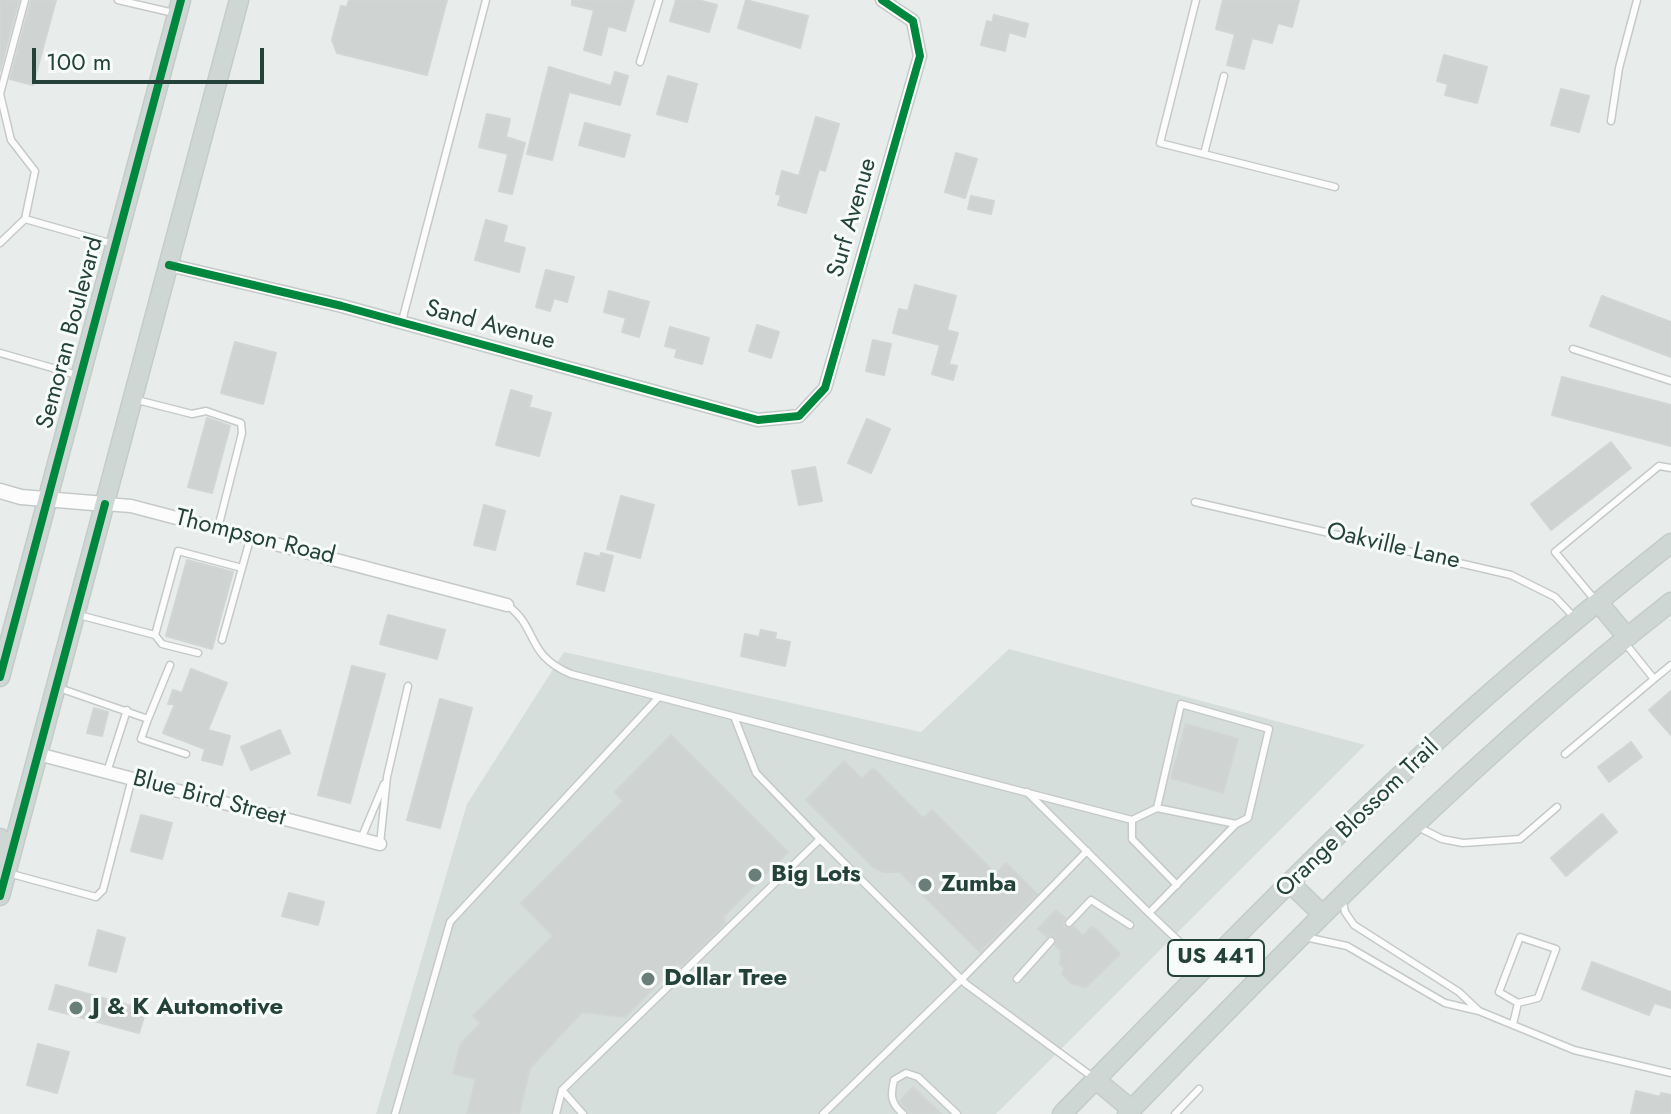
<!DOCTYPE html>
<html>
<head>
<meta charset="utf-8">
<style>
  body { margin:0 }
  #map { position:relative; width:1671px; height:1114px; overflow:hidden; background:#e8edeb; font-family:Jost,sans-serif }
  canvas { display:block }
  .scale { position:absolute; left:32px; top:48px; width:232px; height:36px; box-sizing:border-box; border:4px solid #24423a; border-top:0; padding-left:10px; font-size:24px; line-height:28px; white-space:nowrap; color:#24423a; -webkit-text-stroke:6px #f7fbf9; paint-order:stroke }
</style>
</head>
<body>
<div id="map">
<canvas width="1671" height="1114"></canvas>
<div class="scale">100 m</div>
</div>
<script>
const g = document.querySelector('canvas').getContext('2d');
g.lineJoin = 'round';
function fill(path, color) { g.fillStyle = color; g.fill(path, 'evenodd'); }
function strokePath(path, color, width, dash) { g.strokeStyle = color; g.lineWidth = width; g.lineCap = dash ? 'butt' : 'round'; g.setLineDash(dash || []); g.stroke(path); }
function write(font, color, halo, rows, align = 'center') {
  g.font = font + ' Jost,sans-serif'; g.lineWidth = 6; g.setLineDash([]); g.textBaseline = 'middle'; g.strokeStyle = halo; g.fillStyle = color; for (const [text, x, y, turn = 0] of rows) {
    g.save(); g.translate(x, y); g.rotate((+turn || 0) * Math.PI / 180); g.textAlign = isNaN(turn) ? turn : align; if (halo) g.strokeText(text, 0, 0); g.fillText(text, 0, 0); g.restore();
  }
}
fill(new Path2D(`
  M1009 649 1365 745 996 1114H376L467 804 564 652 921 732Z`), '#d6dedb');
const building = new Path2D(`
  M0 0H19L0 71Z
  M31 0H56L33 85 10 79Z
  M349 0H447L427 75 337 53 332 40 341 6 347 7Z
  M572 0H634L625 31 608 26 601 55 584 50 594 10 572 5Z
  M676 0H698L717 5 709 32 670 21Z
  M746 0 808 16 800 48 738 28Z
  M1223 0H1299L1292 27 1278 23 1272 43 1252 38 1244 69 1227 65 1235 34 1216 29Z
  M994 15 1028 24 1025 37 1009 32 1005 51 981 45 987 21 992 23Z
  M1444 55 1487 67 1477 103 1445 95 1448 84 1437 81Z
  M549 67 611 86 615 72 628 76 620 105 569 92 552 160 527 154Z
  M668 76 697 84 687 122 657 114Z
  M1561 89 1589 96 1579 132 1551 125Z
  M487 114 510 119 506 137 525 143 512 194 499 191 508 154 479 147Z
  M816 117 839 124 825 171 819 169 806 213 778 205 781 195 776 194 782 171 799 176Z
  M585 123 630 135 624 157 579 145Z
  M956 153 977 159 965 198 945 192Z
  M971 196 994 201 991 214 968 209Z
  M486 220 507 226 503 242 525 248 519 272 475 260Z
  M546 270 574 277 567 302 554 298 550 311 536 307Z
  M915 285 956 296 947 330 958 333 949 364 957 366 953 380 932 374 940 345 893 333 899 309 908 311Z
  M609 291 649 302 639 337 622 332 626 318 604 312Z
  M1602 296 1671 322V357L1590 326Z
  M757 325 779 332 771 358 749 351Z
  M670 327 709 338 702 364 675 357 677 349 665 346Z
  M873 340 891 344 884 375 866 371Z
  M235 342 276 353 263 404 221 393Z
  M1562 377 1671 405V446L1552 415Z
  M511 390 532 396 529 407 551 413 539 456 496 445Z
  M207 418 230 426 212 493 188 487Z
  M867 419 890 429 871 473 848 463Z
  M1611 442 1631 468 1551 530 1531 504Z
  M815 467 822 501 799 505 792 471Z
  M621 496 654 505 640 558 607 549Z
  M484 505 505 511 495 550 474 545Z
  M585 553 600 557 601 553 613 556 604 591 577 584Z
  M187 560 233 572 212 649 166 636Z
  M388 615 445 630 437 659 380 644Z
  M761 630 776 633 775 639 790 642 785 666 741 656 745 634 759 637Z
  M352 666 385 674 350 803 318 795Z
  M191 669 227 683 208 730 230 736 222 765 202 760 205 749 163 733 175 704H168L173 690 182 693Z
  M1671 691V735L1649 710Z
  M440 699 472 708 440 828 407 820Z
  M94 708 108 712 102 736 87 733Z
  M1186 724 1238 739 1223 793 1171 778Z
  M280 730 290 753 251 770 241 747Z
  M671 735 788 852 723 917 725 923 681 966 678 963 625 1017 582 1012 530 1068 519 1114H467L476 1079 453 1074 461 1043 481 1023 473 1016 553 936 521 903 623 801 615 792Z
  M1631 742 1642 757 1609 782 1598 767Z
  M844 761 862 779 873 768 923 818 932 810 996 874 1006 863 1037 894 980 952 900 872H883L873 867 806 800Z
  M1602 814 1617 832 1566 876 1551 858Z
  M141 815 172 823 162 859 131 851Z
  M289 893 324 902 318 925 282 916Z
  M1056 910 1065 918 1063 924 1065 928 1074 927 1083 936 1091 927 1096 929 1120 954 1086 987 1071 983 1062 974 1064 968 1060 964 1061 951 1055 945 1056 938 1051 935 1047 937 1038 929Z
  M98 930 125 938 116 972 89 965Z
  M1592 962 1671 992V1008L1654 1003 1649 1015 1582 989Z
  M56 985 146 1010 139 1033 49 1009Z
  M38 1044 69 1052 57 1093 27 1085Z
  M913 1087 941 1114H910L900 1101Z
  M1636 1091 1660 1097 1661 1093 1671 1095V1114H1631Z`);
fill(building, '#cfd4d2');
strokePath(building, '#d1d6d4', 2);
const service = new Path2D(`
  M25 0 0 94 11 140 35 171 25 219 113 244
  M118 0 174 13
  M1196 0 1160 143 1335 187
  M640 62 659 0
  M1611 121 1619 68 1637 0
  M1204 154 1224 76
  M0 243 25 219
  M402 321 486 0
  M1573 349 1671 381
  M0 353 77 375
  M137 400 192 414 206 411 241 423 242 433 218 528
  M1195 502 1511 575 1555 597 1574 617
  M1595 600 1555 552 1659 466 1671 468
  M507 605C539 628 525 655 571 674L1132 820 1157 808 1236 824
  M79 615 155 635 178 551 242 568 251 536
  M155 635 162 644 198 653
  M222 640 242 568
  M1654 679 1671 665
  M59 688 148 719 170 665
  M148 719 141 739 186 754
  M735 719 756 773 820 839
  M1565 754 1654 679 1625 643
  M107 772 127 710
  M1027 792 1149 913
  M1157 808 1181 704 1269 729 1248 818 1236 824 1149 913 1205 966
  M1132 820V839L1177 885
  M1418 827 1442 839 1463 843 1520 839 1557 807
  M361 839 384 784
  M380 844 387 777 408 686
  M8 873 96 897 103 890 132 778
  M1069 923 1091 900 1130 925
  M1305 937 1347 946 1445 1003 1479 1011 1459 992 1354 925 1345 912 1343 902
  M1017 979 1051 941
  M1479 1011 1574 1050 1671 1073
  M1513 1024 1518 1003 1538 998 1556 949 1520 937 1499 992 1518 1003
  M395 1114 450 922 658 698
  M556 1114 562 1090
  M583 1114 562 1090 820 839 966 984 1094 1078
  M823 1114 961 980 1087 851
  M903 1114C891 1103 890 1096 894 1080L906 1073 918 1077 957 1114
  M1175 1114 1199 1089`);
const minor = new Path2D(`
  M169 265 342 306 758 420 799 416 825 388 920 56 913 21 882 0
  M105 504 131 506 507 605
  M38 754 380 844`);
const tertiary = new Path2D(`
  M0 491 21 497 105 504`);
const primary = new Path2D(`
  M1598 602 1627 637
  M0 677 181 0
  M0 838V868
  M1290 883 1323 915
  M0 896 239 0
  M1096 1080 1131 1109
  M1062 1114C1186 987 1309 859 1440 738 1514 670 1592 606 1671 543
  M1127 1114C1300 935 1475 756 1671 602`);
strokePath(service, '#c5cac8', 9);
strokePath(minor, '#c5cac8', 15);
strokePath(tertiary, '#c5cac8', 17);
strokePath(primary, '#c3ccc9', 21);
strokePath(service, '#fcfcfc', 6);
strokePath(minor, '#fcfcfc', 12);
strokePath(tertiary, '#fcfcfc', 14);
strokePath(primary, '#cfd7d5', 18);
strokePath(new Path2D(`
  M169 265 342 306 758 420 799 416 825 388 920 56 913 21 882 0
  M0 677 181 0
  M0 896 105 504`), '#00873e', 8);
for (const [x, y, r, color] of [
  [755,875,8,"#697e78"],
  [925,885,8,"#697e78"],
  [648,979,8,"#697e78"],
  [76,1008,8,"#697e78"]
]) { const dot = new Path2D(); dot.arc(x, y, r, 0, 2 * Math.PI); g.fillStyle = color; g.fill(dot); strokePath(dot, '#f7fbf9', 3); }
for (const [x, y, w] of [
  [1216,958,96]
]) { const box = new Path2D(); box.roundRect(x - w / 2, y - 18, w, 36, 6); g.fillStyle = '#f7fbf9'; g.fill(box); strokePath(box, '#24423a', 2); }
write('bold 22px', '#24423a', null, [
  ["US 441",1216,958]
]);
write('24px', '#24423a', '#f7fbf9', [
  ["Surf Avenue",853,218,-74],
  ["Sand Avenue",490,326,15],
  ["Semoran Boulevard",71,333,-75],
  ["Thompson Road",255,538,14],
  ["Oakville Lane",1393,547,13],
  ["Blue Bird Street",209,799,15],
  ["Orange Blossom Trail",1358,819,-44]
]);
write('bold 24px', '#24423a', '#f7fbf9', [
  ["Big Lots",771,875],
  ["Zumba",941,885],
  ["Dollar Tree",664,979],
  ["J & K Automotive",92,1008]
], 'left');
</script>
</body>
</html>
